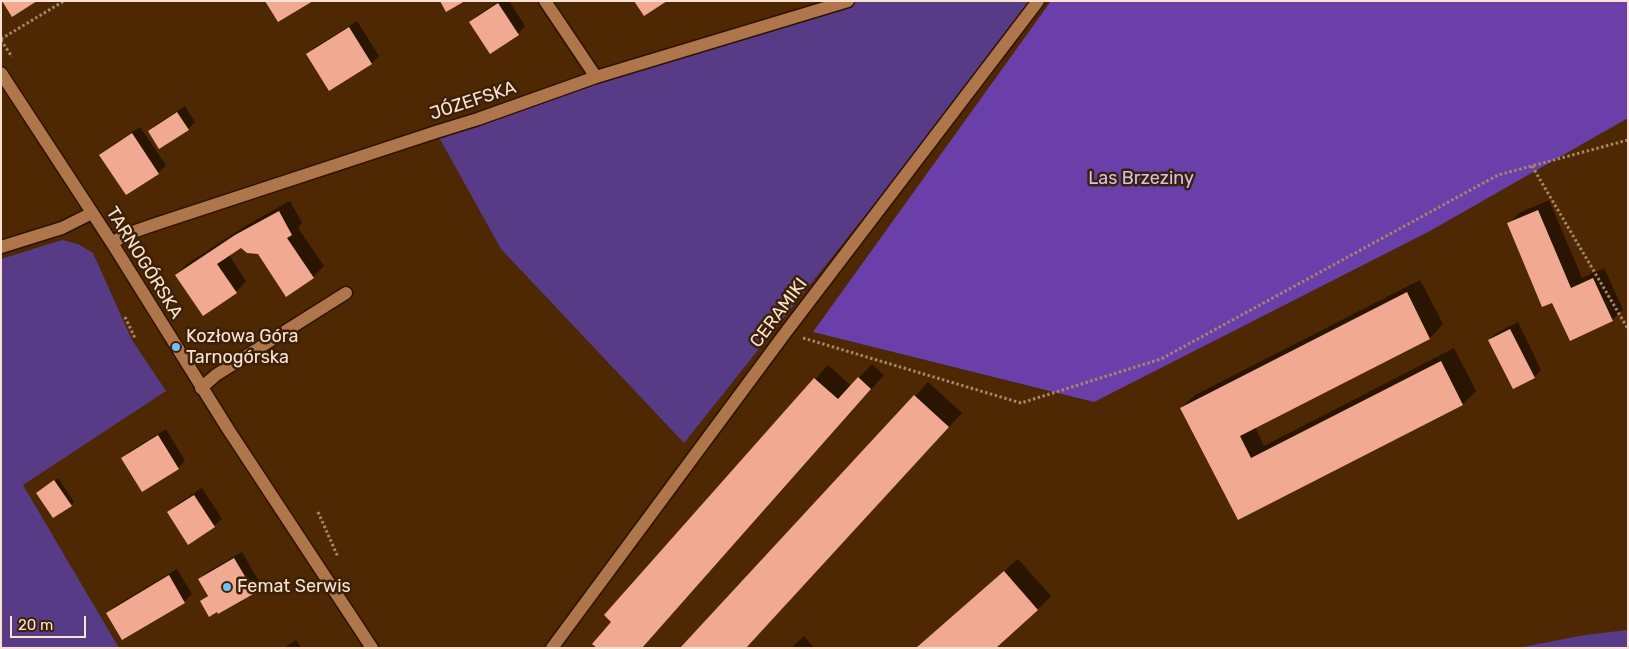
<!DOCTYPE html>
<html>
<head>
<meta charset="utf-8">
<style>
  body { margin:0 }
  #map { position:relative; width:1629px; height:649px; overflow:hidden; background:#4d2802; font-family:Rubik,sans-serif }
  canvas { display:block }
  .frame { position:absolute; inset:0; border:2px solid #fce3d1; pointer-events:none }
  .scale { position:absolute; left:10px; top:616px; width:76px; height:22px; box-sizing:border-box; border:2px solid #fce3d1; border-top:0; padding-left:6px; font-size:15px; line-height:18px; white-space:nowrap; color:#fce3d1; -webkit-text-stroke:4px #3c2109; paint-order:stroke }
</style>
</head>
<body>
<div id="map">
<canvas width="1629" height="649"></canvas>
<div class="frame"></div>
<div class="scale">20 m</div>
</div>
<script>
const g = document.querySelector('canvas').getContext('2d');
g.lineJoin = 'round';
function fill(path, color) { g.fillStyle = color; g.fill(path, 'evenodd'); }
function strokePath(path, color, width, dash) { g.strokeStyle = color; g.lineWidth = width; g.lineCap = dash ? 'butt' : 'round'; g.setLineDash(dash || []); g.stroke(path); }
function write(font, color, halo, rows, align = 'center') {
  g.font = font + ' Rubik,sans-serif'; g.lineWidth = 5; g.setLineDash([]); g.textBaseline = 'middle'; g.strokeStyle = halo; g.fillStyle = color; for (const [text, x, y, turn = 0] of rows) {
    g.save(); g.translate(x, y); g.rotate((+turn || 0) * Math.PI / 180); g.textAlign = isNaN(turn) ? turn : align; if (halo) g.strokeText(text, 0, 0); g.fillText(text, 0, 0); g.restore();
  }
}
fill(new Path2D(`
  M854 1H1036L684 443 501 249 436 132Z
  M62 240 78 244 93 253 132 340 166 391 23 485 119 648H1V259Z
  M1628 630V648H1517L1585 635Z`), '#583b87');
fill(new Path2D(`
  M1051 1H1628V118L1430 231 1094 402 813 332Z`), '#6a3faa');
fill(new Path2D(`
  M499 1H509L525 26 518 34 490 52 470 22 478 15Z
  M357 21 379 56 372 63 330 90 308 54 315 47Z
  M185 106 195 122 188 129 150 131 157 124Z
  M140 127 166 165 158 173 126 194 101 155 108 148Z
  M1549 200 1582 278 1604 268 1623 309 1612 320 1553 301 1508 224 1519 213Z
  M290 201 302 223 298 228 324 266 313 277 287 295 258 253 242 246 229 255 246 281 236 292 176 275 187 264 247 225Z
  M1420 280 1443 324 1430 338 1255 427 1264 446 1454 348 1476 391 1463 404 1239 519 1181 408 1195 395Z
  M1518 322 1541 370 1534 377 1489 340 1497 333Z
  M872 364 884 375 642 648 606 615 828 365 851 386Z
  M928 382 962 413 745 648H682Z
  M166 429 185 461 178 468 123 458 130 451Z
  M58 478 74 502 71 506 41 490Z
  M202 488 222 519 214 526 189 543 169 513 176 505Z
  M242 552 261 585 254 592 202 601 208 594 199 579 207 572Z
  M1018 559 1051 596 1037 610 994 648H916Z
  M177 569 192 594 184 602 123 638 108 613 115 606Z
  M804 636 814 648H791Z
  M296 640 301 648H284Z`), '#0007');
fill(new Path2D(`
  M2 1H37L12 17Z
  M265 1H313L278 22Z
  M440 1H465L446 12Z
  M634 1H667L644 16Z
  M498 3 519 35 490 54 469 22Z
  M349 27 372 64 329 91 306 54Z
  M177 112 189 130 159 149 148 131Z
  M132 133 159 174 126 195 99 155Z
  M1538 210 1571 288 1593 278 1613 321 1570 341 1552 303 1542 307 1507 223Z
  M279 211 292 235 287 238 314 278 286 297 258 254 247 253 241 248 217 264 237 293 203 316 175 275 235 235Z
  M1407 292 1430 339 1240 436 1251 458 1441 361 1463 405 1238 520 1180 408Z
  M1510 329 1535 378 1513 389 1488 340Z
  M858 377 871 389 642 648H597L592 644 611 622 604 615 814 378 838 399Z
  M914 395 949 427 746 648H680Z
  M158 435 179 469 142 492 121 458Z
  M54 480 72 506 53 518 36 493Z
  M194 495 215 527 188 545 167 512Z
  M234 558 255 593 218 614 217 612 209 617 200 601 208 596 198 579Z
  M1004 571 1038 610 996 648H916Z
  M169 575 185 603 122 640 106 613Z`), '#f2a992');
const lane = new Path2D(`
  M201 388 216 375 346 293`);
const street = new Path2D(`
  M545 1 596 77
  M1 247 62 228 92 213
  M552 648 786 332 1038 1`);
const secondary = new Path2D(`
  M1 73 112 243 228 429 372 648
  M112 243 127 234 156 224 436 132 478 119 596 77 848 1`);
strokePath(lane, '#2d1300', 15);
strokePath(street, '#2d1300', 15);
strokePath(secondary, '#2d1300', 15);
strokePath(new Path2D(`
  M1 39 64 1
  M1 40 12 57
  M1532 166 1628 329
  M125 317 135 338
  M803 338 1021 403 1161 359 1498 175 1628 140
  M318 512 338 557`), '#a5866a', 3, [2.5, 2.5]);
strokePath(lane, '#ae764a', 12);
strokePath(street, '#ae764a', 12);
strokePath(secondary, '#ae764a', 12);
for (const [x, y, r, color] of [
  [176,347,5,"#71c1f5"],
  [227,587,5,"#71c1f5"]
]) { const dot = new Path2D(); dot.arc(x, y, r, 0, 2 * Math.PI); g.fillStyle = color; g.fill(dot); strokePath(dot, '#3c2109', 2); }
write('18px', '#fce3d1', '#3c2109', [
  ["JÓZEFSKA",473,101,-18],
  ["TARNOGÓRSKA",144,263,58],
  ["CERAMIKI",779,313,-53]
]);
write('18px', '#d1c0f7', '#3c2109', [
  ["Las Brzeziny",1141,179]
]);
write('18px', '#fce3d1', '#3c2109', [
  ["Kozłowa Góra",186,337],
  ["Tarnogórska",186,358],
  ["Femat Serwis",237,587]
], 'left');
</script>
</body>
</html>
